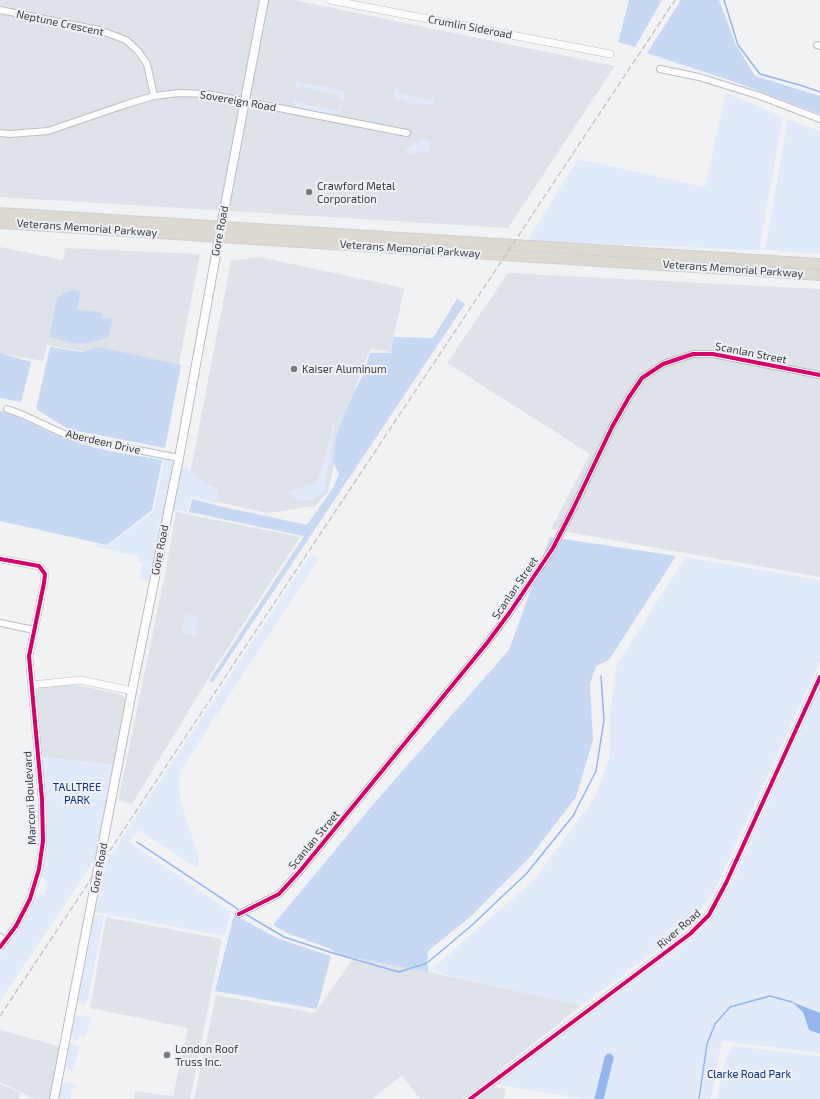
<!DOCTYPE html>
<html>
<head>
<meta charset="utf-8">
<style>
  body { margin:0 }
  canvas { display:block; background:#f0f2f4 }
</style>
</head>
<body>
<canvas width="820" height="1099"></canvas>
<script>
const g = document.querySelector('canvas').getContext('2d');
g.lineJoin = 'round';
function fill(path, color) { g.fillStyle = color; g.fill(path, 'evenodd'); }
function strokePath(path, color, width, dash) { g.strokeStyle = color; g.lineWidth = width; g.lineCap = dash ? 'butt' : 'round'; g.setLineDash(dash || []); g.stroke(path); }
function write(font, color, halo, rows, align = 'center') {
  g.font = font + ' "Exo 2",sans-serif'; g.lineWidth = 4; g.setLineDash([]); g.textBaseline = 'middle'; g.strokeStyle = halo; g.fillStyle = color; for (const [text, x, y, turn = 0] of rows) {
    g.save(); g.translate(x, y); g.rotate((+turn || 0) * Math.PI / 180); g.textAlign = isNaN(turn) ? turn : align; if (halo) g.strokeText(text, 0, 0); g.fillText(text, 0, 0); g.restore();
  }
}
fill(new Path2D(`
  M0 0H293L615 66 508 228 0 197Z
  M0 247 63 260 65 248 200 254 178 369 47 345 43 361 0 353Z
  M259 257 404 288 391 352 370 349 345 414 328 492 315 506 268 513 186 495 231 261Z
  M508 273 820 289V577L551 529 590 454 447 363Z
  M176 512 300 537 216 666 132 804 118 801 165 574Z
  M76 685 120 694 125 698 126 701 114 765 41 757 35 696 38 689 44 687Z
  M106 917 222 939 190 1099H134L135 1091 173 1096 188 1028 90 1008Z
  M354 957 429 972 582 1005 463 1099H420L402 1075 372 1099H194L216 995 315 1013Z
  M1 1030 61 1047 50 1099H35L0 1082V1032Z
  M0 1084 20 1093 19 1099H0Z
  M491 1087 506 1089 504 1099H474Z`), '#dee3ea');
fill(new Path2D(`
  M296 81 345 91 344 99 341 100 340 99 341 95 299 86 298 90 295 88Z
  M396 88 399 89 398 93 432 100 433 96 436 99 433 104H410L394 96 393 92Z
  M726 93 783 117 759 250 527 241 578 159 705 187Z
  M294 98H296V102L338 111 340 105H342C340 111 338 114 332 116L297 108 292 101Z
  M788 119 820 131V254L765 250Z
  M423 139 431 141 428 152 420 151 410 154 406 151V149L416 144Z
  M333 425H335L324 490 313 500H299L285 493 316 482 320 475Z
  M164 458 171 461 173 466 152 573 147 580 139 579 143 562H138L139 556 96 547 97 544 108 546 154 511Z
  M183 467C190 467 196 476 201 480 207 485 212 487 219 489L216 503 191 497 187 512 173 509 181 469Z
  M311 554 319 558 180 771 179 782 180 800 199 857 197 868 138 830 129 842 231 912 224 936 95 912 107 860Z
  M686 557 820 580V661L800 706 715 889 690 925 582 1005 446 975 432 969 535 879 595 797 610 756V711L617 664Z
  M186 614 199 618 195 634 193 635 181 632Z
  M820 687V1053L722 1041 711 1099H586L494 1084 690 941 713 916 735 877Z
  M41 757 114 765 99 853 0 1001V954L16 933 27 915 35 896 44 894 47 884 41 875 47 837V820Z
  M95 915 104 916 87 1002 83 1005 77 1002Z
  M78 1016 91 1017 86 1036 79 1035 78 1040 73 1038 71 1034 73 1020Z
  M73 1044 80 1046 72 1072 65 1065 68 1046Z
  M733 1046 820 1056V1099H717L725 1060Z
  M67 1082 75 1084 77 1088 72 1087 70 1099H58L61 1085Z`), '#e0eafa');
fill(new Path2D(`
  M629 0H662L635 47 618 42Z
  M681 0H719L735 43 755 76 820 96V114L732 81 647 53Z
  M73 290 81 292 77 309 103 313 102 318 113 319 108 338C101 339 94 341 87 343 74 345 61 339 49 337L57 299 63 293Z
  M457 299 465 304 213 682 209 681 304 536 189 512 192 499 219 506 307 525 333 488 339 474 333 462 336 438 342 420 354 392 364 373 370 353H391L394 337 433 338Z
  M50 347 81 352 99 347 181 365 165 448 68 429 36 409Z
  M0 353 31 362 21 402 0 398Z
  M0 411C24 417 45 432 68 440 99 450 131 455 162 460L152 510 107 545 0 521Z
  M550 537 676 556 609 660 596 666 590 684 593 740 576 797 531 856 470 917 428 951 427 963 429 972 336 954 331 949 287 933 273 925 376 801 509 650Z
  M234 915 279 939 331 956 317 1009 215 991Z`), '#c7d8f3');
fill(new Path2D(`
  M792 1002 820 1013V1034L809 1030 803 1012Z`), '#94b5ed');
strokePath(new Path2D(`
  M724 0 738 45 760 74 803 86 820 92
  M137 842 238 909
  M247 915 284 937 336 954 399 972 427 963 471 926 526 874 573 816 596 771 604 720 601 676
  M699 1099 707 1044 715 1024 730 1007 770 996 792 1002`), '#94b5ed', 1.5);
strokePath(new Path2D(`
  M599 1099 609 1058`), '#94b5ed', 9);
const minor = new Path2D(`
  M0 10 99 30 126 40 138 51 147 64 154 96
  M817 45 820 46
  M660 69 699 77 760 96 820 119
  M0 133 10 134 48 131 127 104 154 96 179 93 207 94 407 133
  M7 409C30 416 50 429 72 437L179 458
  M0 623 34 630
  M239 914 279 894 300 871 487 643 510 612 553 548 573 509 612 427 629 397 642 378 663 364 693 354H713L820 375
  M0 937 5 941`);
const tertiary = new Path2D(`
  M330 0 610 54
  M0 559 39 566 45 574 44 583 29 656 42 799 43 841 39 869 30 899 16 926 0 947
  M31 685 81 680 132 691
  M470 1099 690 934 709 915 726 883 820 677`);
const secondary = new Path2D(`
  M54 1099 132 691 179 458 221 227 264 0`);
const trunk = new Path2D(`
  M0 213 820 264
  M0 223 820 275`);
strokePath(minor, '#bbbdbf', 8);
strokePath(tertiary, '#bbbdbf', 8);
strokePath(secondary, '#bbbdbf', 10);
strokePath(trunk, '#cecfd0', 12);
strokePath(minor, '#fdfdfd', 6);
strokePath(tertiary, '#fdfdfd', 7);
strokePath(secondary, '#fdfdfd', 8);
strokePath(trunk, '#dcdad0', 10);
strokePath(new Path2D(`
  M0 1016 675 0`), '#c5c5c5', 1.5, [6, 3]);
strokePath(new Path2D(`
  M0 559 39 566 45 574 44 583 29 656 42 799 43 841 39 869 30 899 16 926 0 947
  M239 914 279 894 300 871 487 643 510 612 553 548 573 509 612 427 629 397 642 378 663 364 693 354H713L820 375
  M470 1099 690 934 709 915 726 883 820 677`), '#d6006c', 4);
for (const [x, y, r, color] of [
  [309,192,4,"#7a7b7d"],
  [294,369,4,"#7a7b7d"],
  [167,1055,4,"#7a7b7d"]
]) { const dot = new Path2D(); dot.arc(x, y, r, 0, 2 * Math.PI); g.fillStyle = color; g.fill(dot); strokePath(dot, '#eef1f6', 1.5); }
write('11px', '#3a3b3d', '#eef1f6', [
  ["Neptune Crescent",60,23,12],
  ["Crumlin Sideroad",470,27,11],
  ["Sovereign Road",238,101,10],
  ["Veterans Memorial Parkway",87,228,4],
  ["Gore Road",220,231,-79],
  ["Veterans Memorial Parkway",410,249,4],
  ["Veterans Memorial Parkway",733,269,4],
  ["Scanlan Street",751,353,11],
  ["Aberdeen Drive",103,442,13],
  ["Gore Road",160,550,-79],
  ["Scanlan Street",515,588,-56],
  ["Marconi Boulevard",30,798,-93],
  ["Scanlan Street",314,840,-50],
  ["Gore Road",99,868,-79],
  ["River Road",679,929,-41]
]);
write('11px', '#3a3b3d', '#eef1f6', [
  ["Crawford Metal",317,186],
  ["Corporation",317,199],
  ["Kaiser Aluminum",302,369],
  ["London Roof",175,1049],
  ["Truss Inc.",175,1062]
], 'left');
write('11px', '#0a3276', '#eef1f6', [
  ["TALLTREE",77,787],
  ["PARK",77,800],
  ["Clarke Road Park",749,1074]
]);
</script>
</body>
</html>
